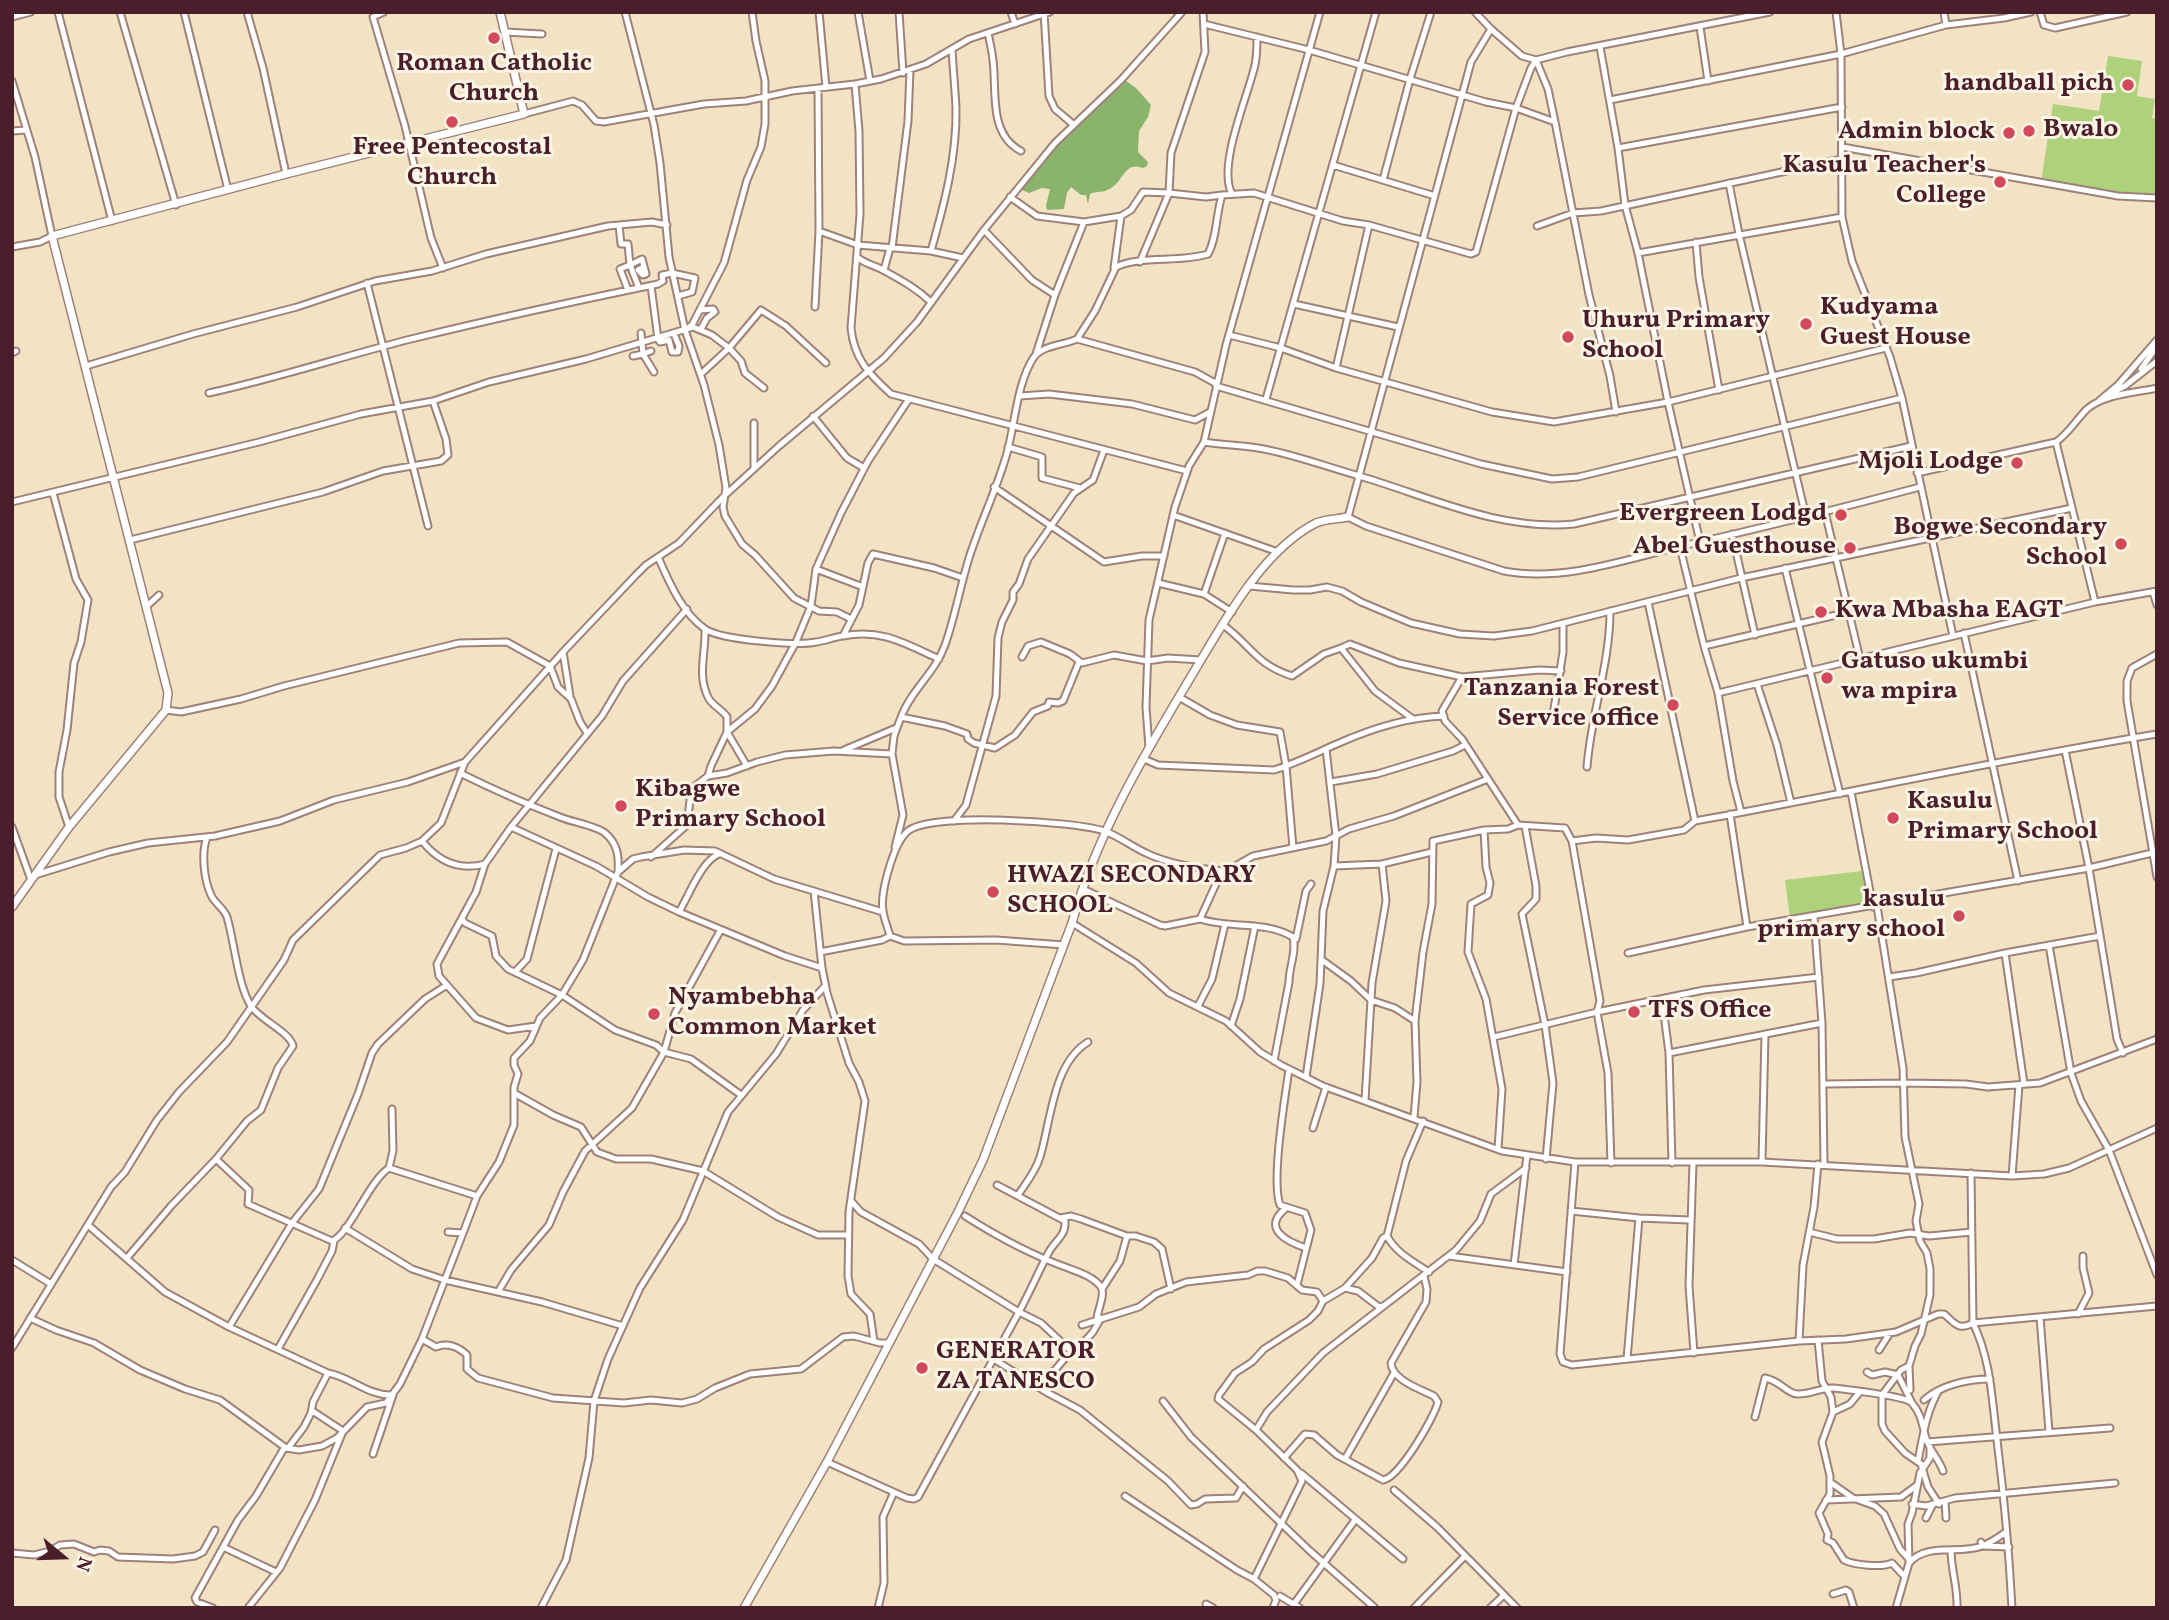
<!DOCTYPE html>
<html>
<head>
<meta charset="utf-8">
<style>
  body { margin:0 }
  #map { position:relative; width:2169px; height:1620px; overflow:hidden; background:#f2e3c5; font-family:Vollkorn,serif }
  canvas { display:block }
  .frame { position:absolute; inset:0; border:14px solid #4a1f2b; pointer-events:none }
  .north { position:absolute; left:28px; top:1522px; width:70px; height:70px; -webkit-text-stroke:5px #fcf5e5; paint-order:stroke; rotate:109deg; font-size:19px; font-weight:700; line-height:28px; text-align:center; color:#4a1f2b }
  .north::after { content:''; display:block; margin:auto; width:24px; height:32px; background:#4a1f2b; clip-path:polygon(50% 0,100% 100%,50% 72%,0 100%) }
</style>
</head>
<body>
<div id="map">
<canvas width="2169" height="1620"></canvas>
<div class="frame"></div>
<div class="north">N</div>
</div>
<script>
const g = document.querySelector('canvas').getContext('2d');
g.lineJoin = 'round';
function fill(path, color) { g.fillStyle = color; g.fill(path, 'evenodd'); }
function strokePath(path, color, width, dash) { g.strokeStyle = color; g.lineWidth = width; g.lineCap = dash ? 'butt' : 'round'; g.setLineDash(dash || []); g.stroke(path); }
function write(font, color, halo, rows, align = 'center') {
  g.font = font + ' Vollkorn,serif'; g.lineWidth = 6; g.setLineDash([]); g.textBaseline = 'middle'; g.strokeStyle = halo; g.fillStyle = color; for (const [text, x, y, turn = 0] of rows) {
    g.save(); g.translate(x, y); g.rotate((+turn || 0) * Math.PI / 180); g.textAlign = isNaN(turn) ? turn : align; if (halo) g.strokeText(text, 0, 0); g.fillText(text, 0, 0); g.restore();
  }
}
fill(new Path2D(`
  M2108 56 2142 61 2137 96 2155 99 2152 118 2157 119V198L2041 182 2053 104 2099 111Z
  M1862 871 1868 904 1790 918 1785 880Z`), '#add27b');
fill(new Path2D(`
  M1122 78 1136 88 1151 105 1148 117 1139 131 1138 152 1148 162 1147 166 1143 168C1123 160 1124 184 1107 190 1101 193 1096 191 1090 194L1088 204 1086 195H1081L1071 187 1067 193 1064 209 1047 210 1046 206 1050 189 1042 188 1029 193 1022 190 1021 185 1055 143Z`), '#8ab46b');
const minor = new Path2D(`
  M58 12 112 221
  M120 12 176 205
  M184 12 228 190
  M247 12 263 68 286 174
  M384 12 373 17 405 126 431 238 443 268
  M625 12 654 125 660 163 669 257 685 330 704 385 719 445 726 488 723 507 725 516 742 544 755 555 794 598 819 611 837 612 851 619
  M819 12 826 87
  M858 12 870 81
  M899 12 903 73
  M1011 12 1015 24
  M1044 12 1049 96 1055 109 1074 125
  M1203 12 1205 52 1171 153 1169 193 1206 197 1222 195
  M1475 12 1491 29
  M1836 12 1841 54 1842 217 1852 261 1890 357 1902 398 1953 636
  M1944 12 1946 25
  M2040 12 2044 25 2055 28 2127 12
  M12 17 31 12
  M1204 24 1309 50 1486 102 1516 108 1555 122 1589 295 1610 376 1616 412
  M1700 27 1708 81
  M505 32 542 34
  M988 33C990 42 992 51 993 60 997 91 988 134 1021 151
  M1600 47 1618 148 1625 205 1638 253 1668 402 1700 542
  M12 81 35 157 52 236 40 242 12 247
  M855 84 859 131 860 214 851 328C854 359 869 374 891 394L1187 471
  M1610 100 1841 54 1946 25 2004 18 2031 12
  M524 114 573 101 582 105 596 121 604 122 704 104 746 101 792 91 855 84 881 79 926 64 969 39 1050 12
  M1555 122 1548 89 1536 60 1522 56 1491 29 1471 62 1348 517 1366 526 1504 571C1563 582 1624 560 1682 546 1762 528 1841 508 1920 487
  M12 131 26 130
  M1842 147 2118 196 2157 198
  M1618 148 1842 107
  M1333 165 1435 196
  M1383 180 1410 79 1431 12
  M1729 183 1739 234 1806 517
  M1232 194C1217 166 1248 96 1255 65 1257 56 1257 46 1257 37
  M1010 197 1037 216 1084 222 1121 216 1131 210 1143 192 1169 193 1140 262
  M619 225 621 244H628L630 265 620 269 628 290
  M1537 226 1573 213 1601 211 1842 159
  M984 230 1032 280 1055 295
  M819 231 858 245 931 251 963 258
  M1696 242 1699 277 1719 390
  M892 248 908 121 910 70
  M931 251C944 205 957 157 956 108 955 88 953 68 952 49
  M1638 253 1842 217
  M857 257C865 264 874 265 883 270 901 280 916 288 931 302
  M1114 268 1121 216
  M884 270 890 248
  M367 283 428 526
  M651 286 658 339 660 342 669 340 672 352H678L679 346 674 334
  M639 288 630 265 642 259 646 274 643 275 638 270 644 267
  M1294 304 1398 327
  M815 307 819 231 818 88
  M700 310 713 309 715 312 707 318 701 329
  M688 328 692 325 724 263 747 180 761 147 765 124V81L756 41 752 12
  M641 333 643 354 651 351
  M1229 335 1281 348 1336 368 1492 412 1554 422 1668 402 1886 348
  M1077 339 1195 372 1215 383 1217 381
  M12 353 16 351
  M1036 354 1055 295 1084 222
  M633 356 643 354 654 372
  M86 366 193 334 297 307 375 281 432 271 486 254 608 226 652 222 667 225
  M1336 368 1369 225
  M2141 369 2157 346
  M701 374 729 348 761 310 786 326 826 363
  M1216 386 1481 464 1552 479 1578 477 1902 398
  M209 393C278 378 344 356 411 339 493 319 575 301 658 284L663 281 662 275 672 273 695 278 692 292 678 296
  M2108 395 2125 386 2157 361
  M1020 396 1049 394 1132 404 1195 420 1210 412
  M1266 399 1376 12
  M2099 401 2118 385 2157 340
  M813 416 847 458 864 468
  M1204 442C1222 445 1240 445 1258 448 1290 453 1324 466 1356 475 1429 496 1497 531 1574 524L1911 446
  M2056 442 2095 602
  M1008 447 1042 457V478L1080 488
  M754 468V423
  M1917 473 2056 442C2069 433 2076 420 2087 409 2104 394 2135 393 2157 388
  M994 487 1104 562 1142 556H1164
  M53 493 76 579 88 600 81 642 74 663 67 730 59 772V797L69 827
  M12 502 259 442 361 414 433 401 489 382 586 359 693 327 712 335 729 348 741 361 745 373 764 388
  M1825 512 1860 659
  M1173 515 1278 552
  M1225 533 1204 594 1232 612
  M1732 534 1755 635
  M130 540 323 492 383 471 441 461 448 455 446 439 433 401
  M1680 547 1704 646 1718 693 1733 781 1741 812
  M658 557C669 582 682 613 705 629 721 640 796 646 816 642 825 641 834 637 843 636L859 605 868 563 873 554 934 568 963 578
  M1785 568 1840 794
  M816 569 863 587
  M1158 583 1204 594
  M1249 586 1293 590H1310L1327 587 1342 591 1361 602 1411 623 1460 634 1494 636 1532 631 1741 578 2072 508
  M2153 592 2157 605
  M1648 602 1695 821
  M147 606 159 595
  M1223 625C1251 645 1255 664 1292 676L1324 654 1341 648 1375 691 1413 719
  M705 629C706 652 697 675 708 697 711 705 722 709 727 717V732L747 766
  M1964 633 2018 881
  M843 636C881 628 906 644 939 659
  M1704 646 1849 612
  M1341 648 1350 644 1399 663 1462 677 1539 670 1561 671
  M563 652 570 696
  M2157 654 2132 668 2127 681V701L2157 877
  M1022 657 1028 646 1041 642 1070 654 1082 663 1114 655 1147 661 1168 658 1201 660
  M1462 677 1442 711 1445 721 1462 739 1518 825 1565 828 1572 841 1596 838 1628 840 1684 830 1695 821C1849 793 2002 759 2157 734
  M1757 684 1777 745 1791 803
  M1718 693 2095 602 2157 591
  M1179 697 1210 715 1237 725 1280 732 1286 766 1293 848
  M166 710 181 712 241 699 284 686 459 643 507 642 550 666 558 687 571 699 580 722 587 733
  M1553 715 1563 652V623
  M901 717C911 690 935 673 945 645 955 617 960 587 969 558 980 523 997 489 1007 453 1015 424 1017 382 1034 357 1043 345 1064 345 1077 339L1095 311 1116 267C1140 255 1179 263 1208 254 1217 238 1216 214 1222 195L1254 193 1343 221 1369 225 1471 254 1476 252 1516 108 1531 68 1536 60 1567 52 1770 12
  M1149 748 1146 707 1149 620 1175 507 1189 466 1204 442 1226 345 1320 12
  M1326 749 1336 836 1334 866
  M844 750 896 728
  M2065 750 2089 868 2117 1039 2123 1053
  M892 754 903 815 895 847
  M1144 759 1158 765 1274 770C1297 763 1318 752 1339 743 1373 728 1408 717 1444 716
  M1587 767C1591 714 1610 664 1610 611
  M460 773C492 789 526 804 560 817 572 822 597 826 605 833 618 844 619 857 618 872L583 960 562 995 540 1018 530 1041 514 1058V1065L518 1074 514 1087V1125L499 1162 477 1196 463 1233
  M708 776 711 766 727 732 755 709 772 686 796 642 811 606 816 569 841 513 868 461 909 399
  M1331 782 1377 774 1453 751 1465 745
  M1851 792 1873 907
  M1730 814 1747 927
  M954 821 966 805 996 696 998 638 1002 622 1013 600V592L1019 584 1028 559 1074 493 1093 480 1104 450
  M1525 826 1536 886V899L1522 914 1545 1025 1553 1083 1546 1159
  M12 827 31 880
  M511 827 602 716 623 681 687 609
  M1484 830 1486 867 1490 883 1488 895 1471 904 1468 952 1486 999 1502 1089 1498 1149
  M422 841C438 861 459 871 485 864L511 827 596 866 648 897 679 912C688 897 702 860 719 854
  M1572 841 1600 1001 1597 1012 1608 1073 1611 1163
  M651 857 687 825 691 792 695 786 708 776 727 773 757 762 785 755 834 751 892 754 894 736 901 717 945 726 967 734 968 739 974 743 995 748 1015 735 1033 712 1048 706 1049 702 1058 703 1063 701 1079 662
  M485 864 476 892 437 964 439 976 476 1018 508 1030 536 1026
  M618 872 633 859 641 857 684 850 715 851 774 879 883 912
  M35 875 109 852 148 843 215 836 280 821 334 800 408 782 465 762 563 652 636 575 646 565 679 543 722 498 779 446 884 358 917 322 984 230 1055 143 1121 80 1182 12
  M1083 889 1160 925 1165 926 1200 919 1220 875 1253 856 1326 841 1349 829 1394 816 1488 779
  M814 891 822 968 827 993 849 1063 859 1082 865 1101 849 1212 848 1276 851 1294 870 1314 874 1341
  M1877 906 1903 1068 1905 1137 1919 1204 1916 1221 1920 1241 1927 1253 1930 1269V1295L1921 1334 1915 1346 1909 1366 1901 1370 1882 1395V1424L1885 1431 1905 1453 1921 1464 1928 1487 1939 1504
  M679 912 785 956 822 968
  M1814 917 1822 1023 1824 1165
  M462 919 465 923 492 936 496 956 508 969 562 995 615 1030 656 1045 664 1052 691 1059 741 1095
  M1200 919C1230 929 1264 920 1293 937 1297 951 1289 967 1289 982L1274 1061
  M1072 923 1136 963 1169 993 1226 1021 1260 1052 1281 1065 1323 1086 1502 1151 1575 1162H1762L2012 1176 2044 1174 2069 1168 2157 1128
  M1296 939 1306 891 1311 884
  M1064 945 996 940 904 941 890 936C888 928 884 919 883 911 880 892 894 842 908 831 932 812 1073 821 1104 831 1119 836 1132 847 1146 853 1169 864 1200 869 1225 871
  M2049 945 2071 1073 2081 1101 2109 1150 2157 1275
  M820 952 882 940 890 936
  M1628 953 1747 927 2089 868 2152 853
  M2005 953 2024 1084
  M1322 960 1351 981 1371 1000 1395 1008 1415 1021
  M515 972 527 959 556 849
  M1889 977 1916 973 2005 953 2100 936
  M1662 999 1669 1053 1672 1163
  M1198 1006 1212 979 1225 924
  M1231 1026 1240 999 1255 926
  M1494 1037 1597 1012 1704 990 1819 977
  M1669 1053 1822 1023
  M1289 1069C1285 1098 1271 1180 1280 1205L1305 1213 1311 1230 1297 1285
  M1306 1077 1320 984 1323 911 1334 866 1382 864 1432 852
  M1825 1084 1904 1083 1966 1084 1988 1087 2040 1083 2157 1039
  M514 1093 553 1115 581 1127 597 1152 616 1159H651L703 1171 778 1217 818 1235H848
  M1365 1100 1372 983 1386 901 1382 864
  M1414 1117 1417 1082 1415 1021 1423 952 1432 904 1433 841 1484 830 1508 829 1518 825
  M1423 1121 1406 1161 1387 1236C1396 1253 1414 1262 1429 1272
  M1313 1128 1326 1087
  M216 1159 249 1190 248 1204 332 1241C350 1234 368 1182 389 1168L477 1196
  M1575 1162 1560 1354 1563 1362 1572 1365 1799 1341 1803 1265 1814 1207 1818 1164
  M1762 1162 1765 1034
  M1693 1163 1689 1286 1694 1353
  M389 1168 393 1151 392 1109
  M1971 1173 1973 1323C1991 1360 1992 1400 1997 1440 2004 1496 2009 1551 2012 1608
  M2012 1176 2019 1085
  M997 1185 1065 1221C1066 1235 1057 1239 1050 1250 1039 1270 1030 1292 1019 1312L1041 1323 1071 1351
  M1018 1195C1026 1183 1036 1171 1040 1157 1051 1121 1053 1063 1088 1042
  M1285 1209C1261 1229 1288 1242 1306 1248
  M1571 1211 1639 1218 1689 1220
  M965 1216C998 1237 1031 1255 1068 1268 1079 1272 1094 1277 1101 1287 1106 1295 1097 1310 1097 1319
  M1060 1218 1071 1216 1081 1219 1127 1236H1136L1154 1242 1162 1249 1171 1289
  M88 1225 165 1292 229 1327 328 1373C351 1377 368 1396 393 1395L373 1454
  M345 1228 412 1269 445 1280 542 1302 623 1326
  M1809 1232 1837 1239H1874L1910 1233 1929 1236 1972 1232
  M1449 1256 1567 1272
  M127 1258 171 1206 216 1159 247 1121 261 1110 278 1068 293 1046C290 1032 260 1020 251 1006 238 986 234 940 227 917 224 908 215 904 211 895 204 880 201 853 207 837
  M12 1260 51 1284
  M1514 1265 1527 1155
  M1345 1288 1372 1258 1383 1238 1387 1236
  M1102 1289 1120 1261 1127 1236
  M498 1292 511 1270 549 1225 563 1192 585 1151 632 1108 664 1052 675 1013 720 931
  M2078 1314 2089 1293 2083 1268V1256
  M2040 1317 2049 1432
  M30 1318 56 1330 94 1343 140 1370 185 1389 220 1400 286 1448
  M1082 1325 1139 1307 1156 1294 1186 1282 1248 1275 1257 1271H1265L1288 1278 1302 1290 1317 1292 1323 1301 1345 1288 1358 1291 1379 1307 1383 1306
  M229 1327 292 1223 319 1189 358 1094 372 1053 378 1044 425 999 447 985
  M422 1339 463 1233 448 1232
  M1818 1340 1822 1381 1831 1397 1833 1412 1822 1442 1830 1476V1494L1819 1513 1828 1534 1827 1540 1833 1543 1844 1560C1854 1565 1882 1568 1892 1563L1905 1577
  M1799 1341 1846 1339 1896 1332 1938 1314H1944C1955 1323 1958 1331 1973 1323L2157 1306
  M12 1348 111 1187 125 1172 157 1120 179 1092 227 1042 284 960 293 940 380 855 406 848 422 841 441 823 465 762
  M278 1349 318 1278 332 1251 334 1241
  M1879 1350 1890 1333
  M992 1358 1046 1392 1080 1410 1168 1481 1191 1505 1197 1504 1205 1499 1236 1498 1243 1486
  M1627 1359 1639 1218
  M1909 1366 1910 1390
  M1867 1372 1872 1375 1885 1372 1898 1375 1911 1401
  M1034 1385 1055 1370 1071 1351 1083 1343 1093 1332 1101 1318
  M1924 1400C1941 1385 1968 1379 1990 1379
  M1163 1401 1191 1437 1310 1551 1375 1608
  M1833 1412 1850 1404 1859 1393
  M311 1413 313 1402 328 1373
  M1755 1417 1765 1378C1781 1381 1786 1393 1797 1394 1810 1395 1822 1387 1834 1388 1848 1390 1906 1396 1912 1403 1922 1415 1922 1425 1926 1438 1929 1450 1939 1459 1943 1471
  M1256 1430 1218 1399 1219 1395 1235 1373 1252 1362 1264 1349 1309 1320 1318 1311 1323 1301
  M1927 1442 2110 1428
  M1284 1458 1305 1434 1314 1435 1337 1455 1383 1480C1399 1478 1434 1418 1438 1402L1434 1396C1420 1389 1392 1380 1391 1363L1426 1302 1427 1289 1424 1276
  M1345 1459 1394 1373
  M1918 1461C1923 1436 1926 1412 1939 1390
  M827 1462 907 1498 914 1499 918 1497 1019 1312 933 1259 919 1244 861 1212 851 1201
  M1301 1473 1403 1559
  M1830 1482 1853 1498 1875 1506 1884 1514 1900 1549 1908 1558
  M1394 1490 1437 1527 1517 1608
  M1125 1496 1237 1570 1254 1579
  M1826 1500 1901 1497 1916 1486
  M1945 1501 1946 1518
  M1912 1504 1926 1506 1955 1498 2115 1483
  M1926 1518 1933 1504
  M1981 1542 1983 1546 2009 1547
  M223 1547 276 1572
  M1951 1550C1951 1570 1958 1588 1957 1608
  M12 1553 34 1555 50 1551 60 1545 74 1544 94 1552 100 1550 109 1551 118 1557 173 1559 195 1556 203 1552 215 1530
  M1909 1563C1927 1542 1959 1555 1982 1546 1990 1543 1999 1537 2006 1532
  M1833 1594 1846 1590 1849 1592 1854 1608
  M1280 1596 1300 1608
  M1206 1604 1213 1608
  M1294 1604 1355 1520
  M213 1608 197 1602 195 1598 238 1520 256 1496 283 1450 286 1448 299 1450 322 1446 337 1438 367 1407 386 1403 400 1384 422 1339 436 1347C447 1342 459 1347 467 1355V1369L478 1378 553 1398 624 1403 651 1400 682 1403 697 1399 715 1388 750 1374 801 1369 843 1337 854 1336 880 1343H889
  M248 1608 280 1568 315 1500 343 1431 314 1412 311 1413 304 1427 288 1448
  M541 1608 566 1560 589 1458 594 1401 608 1359 640 1288 683 1220 728 1112 776 1054 803 1010 825 986
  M878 1608 884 1583 883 1517 894 1492
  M1273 1608 1276 1600 1274 1595 1254 1579 1302 1481 1297 1470 1256 1430 1267 1412 1323 1353 1456 1250 1480 1221 1491 1194 1526 1168
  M1414 1608 1465 1556
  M1490 1608 1504 1595
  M1896 1608 1909 1563 1908 1524 1912 1513 1920 1473 1930 1458V1447`);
const tertiary = new Path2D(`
  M12 907 69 827 166 710 168 693 52 236 286 174 524 114 500 12
  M744 1608 827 1462 959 1210 983 1160 1072 923C1097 832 1147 750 1195 670 1225 620 1263 550 1316 523 1325 519 1338 519 1348 517`);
strokePath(minor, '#9e8178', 9);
strokePath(tertiary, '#9e8178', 10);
strokePath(minor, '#fff', 5);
strokePath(tertiary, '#fff', 7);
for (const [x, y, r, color] of [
  [494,38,7,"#d1495b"],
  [2128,85,7,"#d1495b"],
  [452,122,7,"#d1495b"],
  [2029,131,7,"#d1495b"],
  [2009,133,7,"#d1495b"],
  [2000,182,7,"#d1495b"],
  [1806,324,7,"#d1495b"],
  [1568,337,7,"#d1495b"],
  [2017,463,7,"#d1495b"],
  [1841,515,7,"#d1495b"],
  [2121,544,7,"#d1495b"],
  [1850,548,7,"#d1495b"],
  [1821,612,7,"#d1495b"],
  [1827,678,7,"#d1495b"],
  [1673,705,7,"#d1495b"],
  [621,806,7,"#d1495b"],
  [1893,818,7,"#d1495b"],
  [993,892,7,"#d1495b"],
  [1959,916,7,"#d1495b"],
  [1634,1012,7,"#d1495b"],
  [654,1014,7,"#d1495b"],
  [922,1368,7,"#d1495b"]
]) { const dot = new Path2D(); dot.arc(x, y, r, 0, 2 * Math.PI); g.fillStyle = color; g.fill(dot); strokePath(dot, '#fcf5e5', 2.5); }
write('bold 26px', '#4a1f2b', '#fcf5e5', [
  ["Roman Catholic",494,65,"center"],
  ["Church",494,95,"center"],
  ["handball pich",2114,85,"right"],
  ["Bwalo",2043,131],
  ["Admin block",1995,133,"right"],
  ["Free Pentecostal",452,149,"center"],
  ["Church",452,179,"center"],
  ["Kasulu Teacher's",1986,167,"right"],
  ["College",1986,197,"right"],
  ["Kudyama",1820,309],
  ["Guest House",1820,339],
  ["Uhuru Primary",1582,322],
  ["School",1582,352],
  ["Mjoli Lodge",2003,463,"right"],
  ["Evergreen Lodgd",1827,515,"right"],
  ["Bogwe Secondary",2107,529,"right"],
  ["School",2107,559,"right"],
  ["Abel Guesthouse",1836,548,"right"],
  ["Kwa Mbasha EAGT",1835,612],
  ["Gatuso ukumbi",1841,663],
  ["wa mpira",1841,693],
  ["Tanzania Forest",1659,690,"right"],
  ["Service office",1659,720,"right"],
  ["Kibagwe",635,791],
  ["Primary School",635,821],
  ["Kasulu",1907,803],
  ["Primary School",1907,833],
  ["HWAZI SECONDARY",1007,877],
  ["SCHOOL",1007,907],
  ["kasulu",1945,901,"right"],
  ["primary school",1945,931,"right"],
  ["Nyambebha",668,999],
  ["Common Market",668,1029],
  ["TFS Office",1648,1012],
  ["GENERATOR",936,1353],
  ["ZA TANESCO",936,1383]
], 'left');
</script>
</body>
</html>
